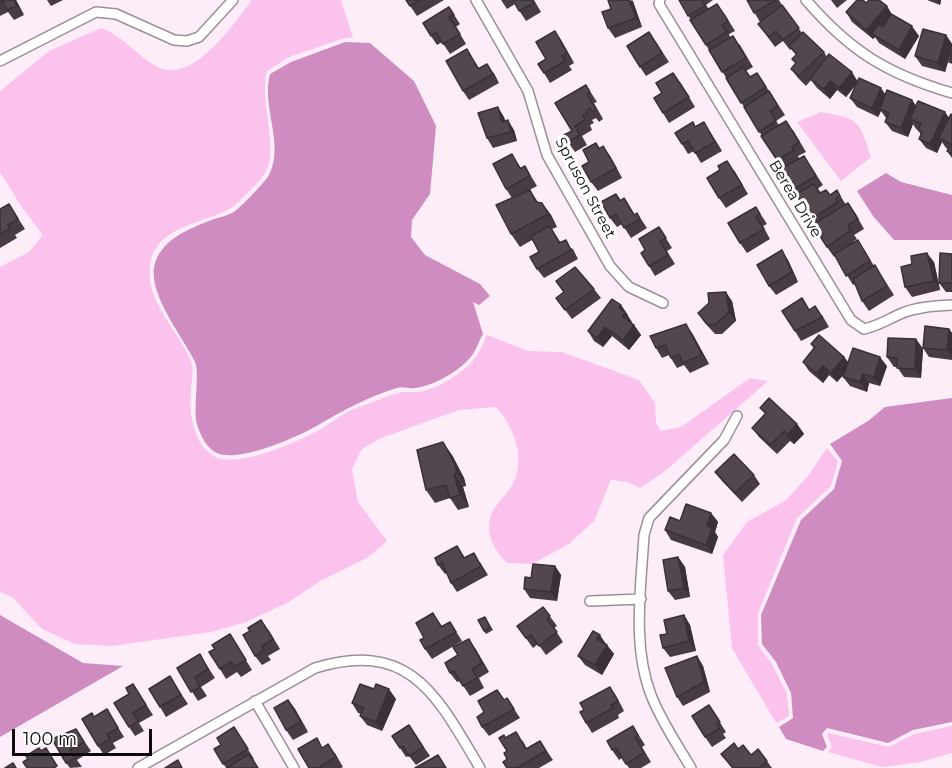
<!DOCTYPE html>
<html>
<head>
<meta charset="utf-8">
<style>
  body { margin:0 }
  #map { position:relative; width:952px; height:768px; overflow:hidden; background:#fcedf8; font-family:Montserrat,sans-serif }
  canvas { display:block }
  .scale { position:absolute; left:12px; top:729px; width:140px; height:27px; box-sizing:border-box; border:3px solid #0e0a0d; border-top:0; padding-left:8px; font-size:18px; line-height:21px; white-space:nowrap; color:#0e0a0d; -webkit-text-stroke:4px #fff; paint-order:stroke }
</style>
</head>
<body>
<div id="map">
<canvas width="952" height="768"></canvas>
<div class="scale">100 m</div>
</div>
<script>
const g = document.querySelector('canvas').getContext('2d');
g.lineJoin = 'round';
function fill(path, color) { g.fillStyle = color; g.fill(path, 'evenodd'); }
function strokePath(path, color, width, dash) { g.strokeStyle = color; g.lineWidth = width; g.lineCap = dash ? 'butt' : 'round'; g.setLineDash(dash || []); g.stroke(path); }
function write(font, color, halo, rows, align = 'center') {
  g.font = font + ' Montserrat,sans-serif'; g.lineWidth = 6; g.setLineDash([]); g.textBaseline = 'middle'; g.strokeStyle = halo; g.fillStyle = color; for (const [text, x, y, turn = 0] of rows) {
    g.save(); g.translate(x, y); g.rotate((+turn || 0) * Math.PI / 180); g.textAlign = isNaN(turn) ? turn : align; if (halo) g.strokeText(text, 0, 0); g.fillText(text, 0, 0); g.restore();
  }
}
fill(new Path2D(`
  M252 0H341L353 38H345L289 57 267 71C258 103 282 154 263 176 259 182 235 206 231 208 204 224 155 226 150 265 145 303 180 331 192 364 194 371 191 383 191 391 189 413 193 444 214 456 234 469 293 444 313 433 328 426 341 414 356 408 370 404 385 396 399 393 405 391 411 393 417 392 433 391 449 380 462 371 474 363 482 348 487 335L528 351 562 352 639 380 655 403 656 423 661 431 681 427 750 378 768 381 664 472 640 488 628 482 611 480 594 521 569 544 532 564 507 563C495 550 486 537 490 518 492 508 505 496 511 487 527 461 515 428 496 407L459 410 381 438 362 449 352 469 358 502 387 541 367 558 320 581 287 603 246 622 211 632 112 646 75 644 42 629 12 597 0 592V267L29 252 43 235 21 206 0 172V91L49 51 101 28C124 36 137 56 158 67 192 85 234 24 252 0Z
  M821 112C859 119 859 119 871 157L841 181 797 122Z
  M827 448 838 461 831 486 797 518 758 613V645L772 664 787 694 789 716 776 723 732 648 723 555 747 522 786 500 808 476Z
  M952 726V753L920 762 882 767 828 752 832 748 827 735 828 733 889 747 914 734Z`), '#fac2ed');
fill(new Path2D(`
  M345 42 370 43 414 81 436 126 430 194 412 220 411 237 425 255 480 284 490 296 479 305 473 302 483 334C479 340 477 348 473 354 462 370 434 386 415 388 409 389 403 386 397 388 370 396 344 410 320 424 300 436 240 463 217 453 207 449 200 435 197 424 193 408 200 372 195 362 183 337 146 292 155 263 163 238 191 228 214 219 220 217 230 215 235 211 240 208 267 180 269 175 285 144 261 107 270 74L291 62Z
  M886 173 901 182 952 195V240H894L873 216 857 191Z
  M952 398V722L913 730 888 743 827 728 822 734 827 747 823 751 786 739 779 727 793 718 791 693 776 662 762 644 761 615 801 520 834 489 842 461 830 444 868 421 885 407Z
  M0 615 83 663 123 666 0 737Z`), '#ce8cc0');
const street = new Path2D(`
  M476 0 528 91 547 155 610 266 629 287 663 303
  M660 0 659 4 851 320 864 329C878 326 887 320 900 314 916 307 934 306 952 305
  M806 0C850 51 887 74 952 93
  M0 61 96 12 116 14 174 40 187 41 199 37 233 0
  M590 601 641 599
  M255 701 294 768
  M138 768 315 668C411 639 437 696 480 768
  M691 768C677 744 661 721 651 695 632 646 641 587 644 535L649 518 724 440 737 416`);
strokePath(street, '#9d8f9a', 12);
strokePath(street, '#fff', 9);
fill(new Path2D(`
  M0 0H16L24 15 14 20 8 12 0 16Z
  M47 0H63L51 6Z
  M406 0H444L417 16Z
  M501 0H534L541 12 526 21 515 4 507 9Z
  M632 0 642 27 615 38 608 28Z
  M679 0H713L706 5 709 9 724 13 735 31 729 34 730 37 740 45 753 67 746 71 750 77 757 73 785 115 776 121 779 125 793 130 806 152 798 156 799 158 810 165 823 185 817 189 820 193 830 195 837 190 846 205 848 203 855 213 864 229 854 235 857 239 853 242 864 249 874 266 881 275 894 295 869 311 862 301 855 284 853 285 835 256 834 257 827 247 823 235 811 219 781 169 783 168 761 136H762L706 45Z
  M747 0H779L784 9 802 33 824 52 827 57 858 81 885 94 912 100 916 106 949 117 952 115V158L947 151 948 149 946 148 942 142 937 153 926 148 919 139 921 135 918 130H919L916 129 913 124 908 137 892 131 885 122 886 118 881 111 878 117 857 107 850 98 857 83 846 97 837 90 830 99 817 88 811 80 806 86 798 78 791 69 796 64 792 59 796 55 791 49 790 50 783 41 775 47 758 24 760 22Z
  M831 0H847L837 8Z
  M927 0H941L940 5Z
  M866 3 919 36 905 59 879 43 875 37 873 39 852 22 846 12Z
  M449 7 460 24 456 27 466 44 450 54 442 42 437 45 431 36Z
  M555 31 561 40 574 63 569 66 572 70 550 83 544 73 546 59Z
  M946 35 952 44V48L945 72 922 66 915 56Z
  M656 42 669 62 646 76 640 67Z
  M467 49 479 68 494 73 499 83 469 100 463 91Z
  M680 82 695 107 669 123 663 113Z
  M586 85 597 102 594 103 603 119 599 122 596 118 592 120 594 123 590 125 592 130 582 136 587 145 575 152 568 142Z
  M504 117 505 121 514 130 517 141 493 148 487 138Z
  M704 122 722 151 701 163 694 151 688 154 682 144 696 127Z
  M596 143 600 148 610 156 622 178 598 191 591 182 589 162Z
  M512 154 521 168 525 166 537 186 522 194 530 190 538 202 542 203 551 215 557 227 552 229 561 243 573 249 578 259 544 278 537 269 539 252 532 240 520 247 511 234 512 198 506 189Z
  M720 170H734L748 194 726 208 719 198Z
  M616 194 621 200 624 198 635 215 637 213 647 228 631 238 622 224 617 227 610 218Z
  M9 204 25 229 15 235 17 238 0 248V209Z
  M756 207 767 224 763 226 770 239 747 253 740 243Z
  M659 227 672 248 667 251 675 264 655 276 649 266 645 250Z
  M952 254V292H946L939 283Z
  M788 260 798 282 776 295 769 286Z
  M934 262 940 290 912 297 905 287 912 264Z
  M594 289 601 298 572 319 556 298 564 292Z
  M732 301 736 321 722 334H715L704 322 698 313Z
  M621 305 628 315 627 316 631 323 634 325 641 335 629 350 612 336 603 347 594 341 588 331Z
  M822 315 829 327 801 341 795 331Z
  M949 329 952 333V360L929 357 923 348Z
  M692 333 709 364 690 373 684 365 677 368 669 355 662 358 656 348Z
  M916 339 923 349 921 378 904 377 897 367H894L887 357Z
  M811 344 844 357 848 362 887 366 880 386 869 383 867 392 850 386 843 377 844 374 837 382 829 375 823 383 809 371 803 362 814 349Z
  M760 408 797 424 804 434 794 444 790 441 777 454 759 437 752 428 765 414Z
  M452 455 464 478 466 486 463 487 469 507 458 510 450 498 435 503 426 490Z
  M715 472 754 475 760 484 742 502 722 481Z
  M711 513 718 522 715 532 718 537 712 554 671 540 665 530 680 521Z
  M457 546 465 558 480 562 488 575 457 592 451 583 447 573 445 574 438 565Z
  M678 557 685 567 690 597 675 600 668 591Z
  M555 566 561 575 557 601 530 598 524 589Z
  M543 607 557 626 554 628 563 642 546 655 538 644 533 648 517 626Z
  M433 613 442 626 450 622 462 641 432 659 425 649 424 638Z
  M684 615 690 625 696 651 670 657 663 648 667 634Z
  M485 617 493 630 486 634 484 631Z
  M268 629 280 649 268 656 271 660 262 665 255 656Z
  M236 644 252 670 241 677 237 672 226 679 220 669Z
  M606 644 614 654 602 675 585 665 578 656Z
  M475 648 489 672 479 678 484 688 470 696 460 681 457 682 450 673Z
  M697 656 703 666 710 692 683 706 677 697Z
  M206 664 215 678 201 687 207 696 198 701 177 668Z
  M133 684 153 715 139 723 144 731 135 736 129 727V694Z
  M176 686 188 704 166 717 160 707Z
  M610 687 616 696 624 711 618 715 619 718 592 733 586 723 584 710Z
  M507 698 520 718 489 736 482 727 505 700Z
  M396 699 382 731 367 725 360 716 361 714 358 713 352 703Z
  M288 700 295 709 308 732 293 740 286 730Z
  M709 705 726 732 723 734 726 738 712 747 705 737Z
  M107 709 124 737 113 743 116 748 104 755 98 746 94 717Z
  M409 725 430 756 416 765 409 756 406 757 400 748Z
  M633 726 645 745 642 747 651 762 641 768H629L622 758 619 760 612 750Z
  M234 727 254 759H253L258 768H226L214 749 221 745Z
  M76 729 91 751 77 760 82 767 70 768 66 763Z
  M505 738 523 741 527 749 540 741 553 760 539 768H507V751Z
  M323 747 335 753 343 767 341 768H309Z
  M738 749 751 755 758 749 772 768H732L721 754Z`), '#473c44');
fill(new Path2D(`
  M14 0H16L24 15 17 6Z
  M629 0 633 1 642 27 636 18Z
  M936 0H941L940 5Z
  M887 6 893 16 876 36 872 34 875 37 873 39 866 30Z
  M912 26 919 36 905 59 899 50Z
  M555 31 561 40 574 63 567 53Z
  M946 35 952 44V48L945 72 938 63Z
  M852 72 858 82 846 97 839 88Z
  M830 81 837 90 830 99 824 89Z
  M881 88 888 98 880 109 881 111 878 117 872 108Z
  M912 100 919 110 910 119 913 124 908 137 901 128Z
  M498 107 504 117 508 132 502 122Z
  M945 112 952 122 939 138 942 142 937 153 930 144Z
  M508 120 514 130 517 141 511 132Z
  M704 122 710 132 722 151 715 142Z
  M603 146 610 156 622 178 616 168Z
  M542 203 551 215 557 227 548 214Z
  M782 250 788 260 798 282 792 272Z
  M927 253 934 262 940 290 934 281Z
  M726 292 732 301 736 321 729 312Z
  M621 305 632 322 629 326 622 316 619 308Z
  M686 324 692 333 709 364 702 355Z
  M634 325 641 335 629 350 623 340Z
  M605 327 612 336 603 347 597 338Z
  M949 329 952 333V358L947 350Z
  M916 339 923 349 921 378 915 369Z
  M844 357 851 366 837 382 831 373Z
  M880 357 887 366 880 386 874 377Z
  M823 366 829 375 823 383 816 373Z
  M863 374 869 383 867 392 860 382Z
  M797 424 804 434 794 444 787 435Z
  M443 442 452 455 464 478 466 486 457 473Z
  M454 474 463 487 469 507 460 495Z
  M711 513 718 522 715 532 718 537 712 554 706 545 707 526Z
  M678 557 685 567 690 597 684 588Z
  M555 566 561 575 557 601 551 592Z
  M684 615 690 625 696 651 689 641Z
  M600 635 606 644 597 639Z
  M469 639 475 648 489 672 482 663Z
  M607 645 614 654 602 675 595 665Z
  M697 656 703 666 710 692 704 682Z
  M610 687 616 696 624 711 618 701Z
  M389 689 396 699 382 731 376 722Z
  M288 700 295 709 308 732 301 722Z`), '#393137');
const building = new Path2D(`
  M0 0H14L17 6 7 10 3 1 0 3Z
  M406 0H421L410 6Z
  M513 0H532L534 3 519 11Z
  M608 0H629L636 18 608 28 602 12 611 9Z
  M679 0H702L705 6 688 16Z
  M747 0H776L754 13Z
  M857 0H863L866 3 869 0H879L887 6 866 30 846 12Z
  M717 4 728 21 722 25 727 32 706 45 690 20Z
  M782 5 799 28 783 40 776 31 769 37 758 24Z
  M449 7 454 15 449 17 460 34 443 44 436 32 431 36 423 23Z
  M891 14 912 26 899 50 872 34 878 24 883 27Z
  M923 29 946 35 938 63 915 56Z
  M555 31 567 53 562 56 565 61 544 73 538 64 546 59 536 42Z
  M649 32 662 53 640 67 627 46Z
  M803 32 824 52 799 76 791 69 796 63 792 59 797 54 789 46Z
  M733 36 746 58 722 72 709 50Z
  M467 49 478 69 487 64 493 74 463 91 446 61Z
  M952 50V63L949 62Z
  M829 54 852 72 839 88 830 81 824 89 810 79Z
  M743 67 750 77 757 73 766 87 741 103 726 78Z
  M673 73 689 97 663 113 654 98 662 93 656 83Z
  M859 78 881 88 872 108 850 98Z
  M586 85 590 92 587 94 596 110 592 112 590 108 586 111 587 114 583 116 585 120 575 126 580 135 568 142 564 135 572 131 555 103Z
  M887 90 912 100 901 128 885 122 889 113 880 109Z
  M769 91 778 106 770 111 776 121 759 132 744 107Z
  M918 101 945 112 930 144 919 139 922 132 918 130 921 124 910 119Z
  M498 107 502 122 508 120 511 132 487 138 478 113Z
  M951 114 952 115V154L947 151 951 144 939 138Z
  M786 121 799 142 792 147 794 150 777 160 761 136Z
  M693 122 695 127 704 122 715 142 695 153 688 141 682 144 675 133Z
  M596 143 599 149 603 146 616 168 591 182 582 166 589 162 583 150Z
  M512 154 520 169 525 166 530 176 506 189 493 164Z
  M804 156 816 176 794 189 781 169Z
  M727 161 742 185 719 198 707 178 720 170 718 166Z
  M814 184 820 193 826 190 830 195 837 190 840 196 836 199 838 202 811 219 796 194Z
  M530 190 536 202 542 203 548 214 511 234 496 205Z
  M616 194 620 201 624 198 634 215 637 213 640 219 624 228 616 214 610 218 601 202Z
  M848 203 858 219 848 225 851 230 827 247 820 236 823 235 815 223Z
  M9 204 18 219 8 225 10 228 0 234V209Z
  M756 207 760 214 756 217 764 229 740 243 728 223Z
  M550 226 559 243 566 240 571 250 537 269 530 257 539 252 531 236Z
  M659 227 666 238 660 241 668 255 649 266 641 253 645 250 639 239Z
  M858 240 870 261 846 276 834 254Z
  M782 250 792 272 769 286 757 265Z
  M927 253 934 281 905 287 901 267 912 264 911 256Z
  M940 253 952 254V283H939Z
  M875 265 887 286 862 301 853 279Z
  M575 267 594 289 565 310 556 298 564 292 556 281Z
  M726 292 729 312 716 324 708 325 698 313 709 303 708 293Z
  M802 298 809 310 815 306 822 317 795 331 782 311Z
  M612 299 621 305 619 308 625 313 622 316 634 325 623 340 605 327 597 338 588 331Z
  M686 324 702 355 683 363 679 354 671 358 665 345 656 348 650 336Z
  M925 326 949 329 947 350 923 348Z
  M819 335 844 357 831 373 823 366 816 373 803 362 815 347 811 344Z
  M888 338 916 339 915 369 897 368V358L887 357Z
  M853 348 880 357 874 377 863 374 860 382 843 377Z
  M769 398 797 424 787 435 784 431 770 445 752 428 766 413 760 408Z
  M443 442 455 465 457 473 454 474 460 495 450 498 446 485 426 490 417 450Z
  M734 454 754 475 735 493 715 472Z
  M686 504 711 513 707 526 712 528 706 545 665 530 670 517 680 521Z
  M457 546 464 558 474 553 481 566 451 583 442 562 438 565 435 558Z
  M678 557 684 588 668 591 663 560Z
  M533 564 555 566 551 592 524 589 525 577 531 578Z
  M543 607 550 616 547 619 557 632 539 646 531 635 526 638 517 626Z
  M433 613 441 627 450 622 456 632 425 649 420 640 424 638 416 623Z
  M684 615 689 641 663 648 660 635 667 634 664 620Z
  M485 617 490 627 484 631 478 620Z
  M261 620 273 639 262 646 264 650 255 656 243 635 250 631 248 628Z
  M593 631 600 635 597 639 607 645 595 665 578 656Z
  M230 634 246 660 234 667 231 662 220 669 209 652 215 649 212 645Z
  M469 639 482 663 472 669 477 678 463 686 454 671 450 673 445 663 458 655 453 647Z
  M200 654 208 669 195 677 200 687 191 692 177 668Z
  M697 656 704 682 677 697 665 668Z
  M170 676 181 695 160 707 149 689Z
  M133 684 146 705 133 713 138 721 129 727 114 703 129 694 126 688Z
  M360 684 374 689 376 684 389 689 376 722 360 716 364 708 352 703Z
  M610 687 618 701 611 705 613 708 586 723 580 712 584 710 580 703Z
  M497 690 504 700 507 698 514 709 482 727 477 717 484 712 478 701Z
  M288 700 301 722 286 730 274 708Z
  M709 705 720 722 717 724 719 729 705 737 692 716Z
  M107 709 118 728 107 734 110 739 98 746 82 719 92 713 94 717Z
  M409 725 423 747 409 756 403 746 400 748 392 736Z
  M633 726 638 735 635 737 644 753 626 764 616 748 612 750 607 741Z
  M234 727 248 749 223 764 214 749 221 745 217 738Z
  M76 729 84 742 70 750 75 758 66 763 52 739Z
  M516 732 526 749 540 741 546 751 517 768H507L503 762 507 759 504 753 507 751 499 738 504 735 505 738Z
  M317 738 322 748 328 744 336 757 318 768H309L298 749Z
  M734 743 738 749 743 745 751 755 758 749 767 761 759 768H733L721 754Z
  M39 748 41 751 46 748 57 766 54 768H27L23 762 28 759 26 756Z
  M249 754 258 768H227Z
  M438 755 446 768H415Z
  M178 760 182 768H165Z
  M13 763 16 768H5Z`);
fill(building, '#52464f');
strokePath(building, '#393137', 1.5);
write('15px', '#0e0a0d', '#fff', [
  ["Spruson Street",585,188,62],
  ["Berea Drive",795,199,59]
]);
</script>
</body>
</html>
